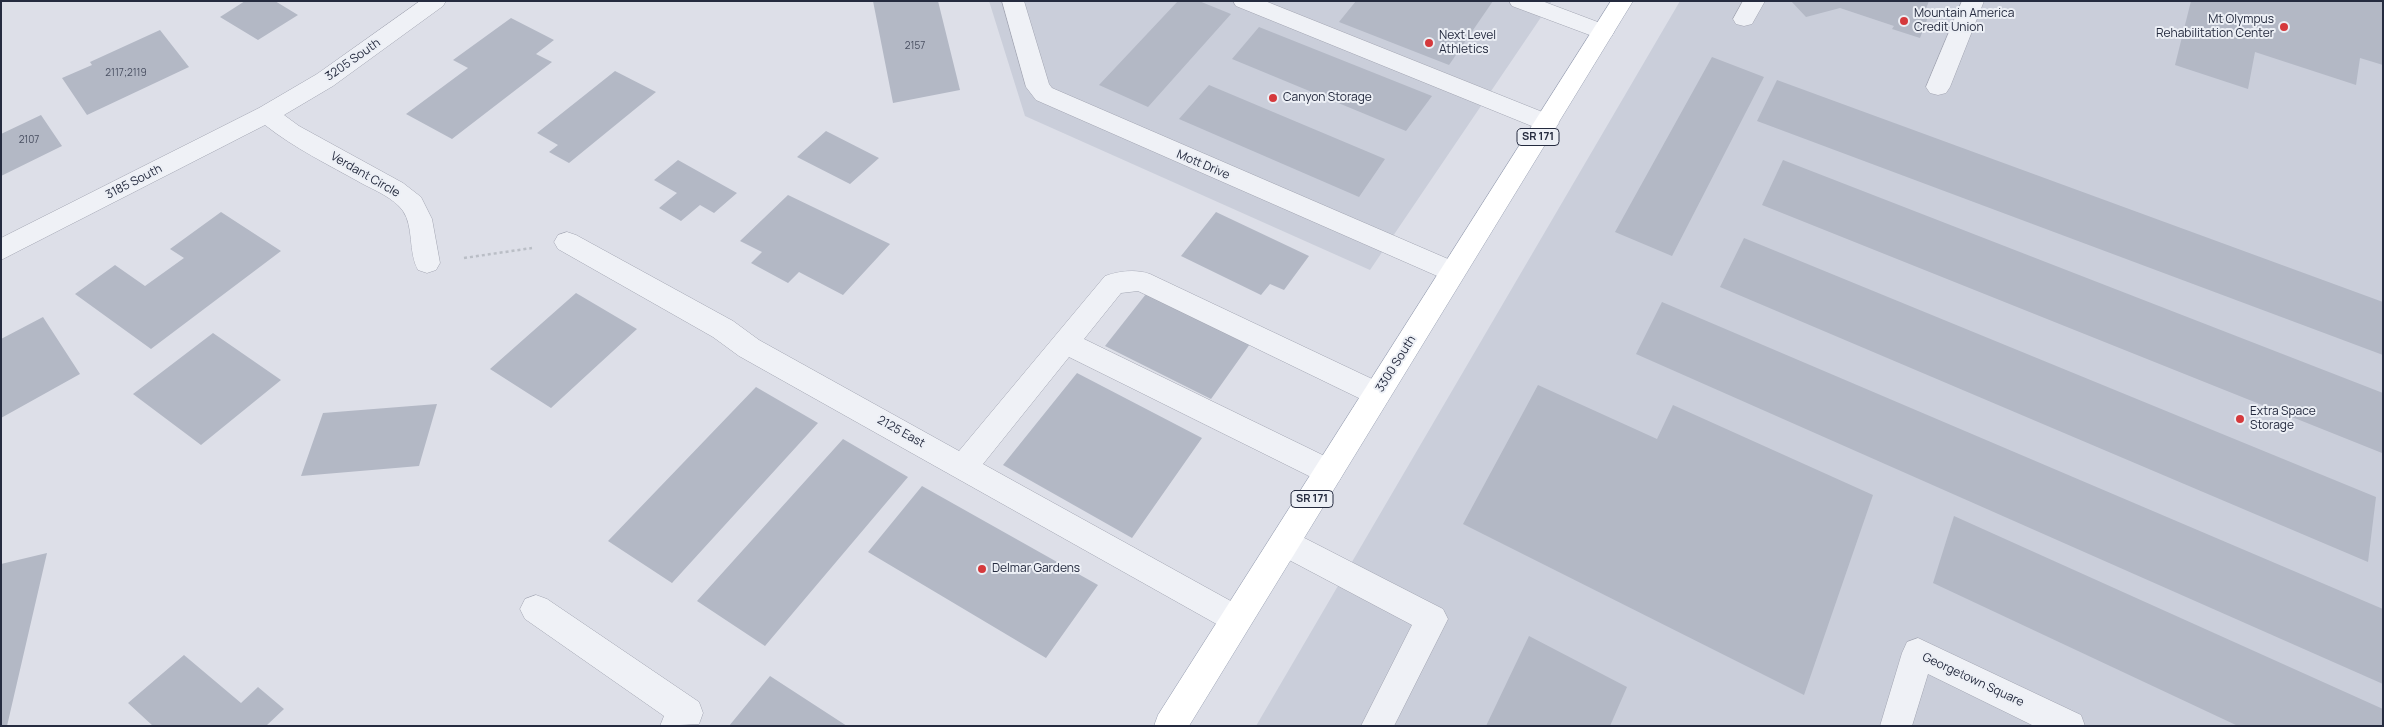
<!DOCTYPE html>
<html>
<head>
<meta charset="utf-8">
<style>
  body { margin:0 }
  #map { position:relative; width:2384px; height:727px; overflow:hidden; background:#dddfe8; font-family:Manrope,sans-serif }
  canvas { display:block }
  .frame { position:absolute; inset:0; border:2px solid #252b3f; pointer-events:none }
</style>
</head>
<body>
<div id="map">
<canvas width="2384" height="727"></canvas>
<div class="frame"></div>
</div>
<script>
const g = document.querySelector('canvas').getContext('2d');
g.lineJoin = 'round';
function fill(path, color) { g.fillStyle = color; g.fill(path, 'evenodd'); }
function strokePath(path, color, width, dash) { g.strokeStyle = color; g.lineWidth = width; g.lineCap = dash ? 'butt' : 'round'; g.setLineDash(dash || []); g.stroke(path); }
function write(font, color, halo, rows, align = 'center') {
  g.font = font + ' Manrope,sans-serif'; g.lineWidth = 4; g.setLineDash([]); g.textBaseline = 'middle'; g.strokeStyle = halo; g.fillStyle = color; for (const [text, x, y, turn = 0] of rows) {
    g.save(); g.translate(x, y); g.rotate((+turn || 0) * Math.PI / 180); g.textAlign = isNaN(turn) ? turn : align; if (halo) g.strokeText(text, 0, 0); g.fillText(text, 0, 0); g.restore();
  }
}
fill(new Path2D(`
  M989 1H1552L1370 270 1025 116Z
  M1680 1H2383V726H1256Z`), '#caceda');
fill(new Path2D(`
  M245 1H275L298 15 258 40 220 17Z
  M873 1H938L960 90 893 103Z
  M1178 1H1199L1231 14 1148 107 1099 85Z
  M1356 1H1493L1449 65 1339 22Z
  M1791 1H1929L1923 16 1928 17 1920 38 1892 29 1894 26 1840 8 1806 17Z
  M2191 1H2383V65L2360 58 2356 85 2255 52 2248 89 2175 65Z
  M511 18 554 40 536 54 552 62 452 139 406 114 468 68 453 60Z
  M1259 27 1432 96 1406 131 1232 59Z
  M160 30 189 67 87 115 62 78 92 65 90 62Z
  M1712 57 1764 77 1672 256 1615 232Z
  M615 71 656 92 569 163 549 152 558 145 537 133Z
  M1777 80 2383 302V355L1757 121Z
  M1209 85 1385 159 1359 197 1179 119Z
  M41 115 62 146 1 176V134Z
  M826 131 879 158 850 184 797 157Z
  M678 160 737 193 714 213 700 205 681 221 659 208 677 193 654 180Z
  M1783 160 2383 393 2382 453 1762 205Z
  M788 195 890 244 843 295 799 272 788 283 751 263 762 252 740 241Z
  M221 212 281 251 151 349 75 294 115 265 145 286 184 258 170 249Z
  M1216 212 1309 256 1284 290 1270 284 1261 295 1181 256Z
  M1744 238 2376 497 2368 562 1720 287Z
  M576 293 637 329 551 408 490 369Z
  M1146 294 1250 344 1211 399 1105 346Z
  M1662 302 2383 609V684L1636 354Z
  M43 317 80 374 1 418V339Z
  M213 333 281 380 201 445 133 394Z
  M1077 373 1202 438 1132 538 1003 465Z
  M1538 385 1657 439 1673 405 1873 495 1804 695 1463 524Z
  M756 387 818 423 672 583 608 541Z
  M437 404 419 466 301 476 323 413Z
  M843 439 908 477 765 646 697 601Z
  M922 486 1098 585 1046 658 868 552Z
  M1954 516 2383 709V726H2238L1933 583Z
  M47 553 7 726H1V564Z
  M1529 636 1627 687 1610 726H1486Z
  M184 655 241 703 258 687 284 709 266 726H153L128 703Z
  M770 676 847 726H729Z`), '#b3b8c5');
const minor = new Path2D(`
  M420 1H446L443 6 333 86 284 115 299 126 403 183 421 197 432 219 440 263 436 270 427 273 418 270C408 252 414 227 403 211 394 198 374 190 361 183 329 165 294 148 265 125L1 260V238L259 108 317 74Z
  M1002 1H1024L1049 84 1052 88 1462 265 1466 272 1462 279 1453 282 1444 279 1036 100 1026 87Z
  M1233 1H1265L1555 117 1559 123 1555 129 1547 132 1539 129 1236 6Z
  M1509 1H1542L1611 27 1614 32 1611 37 1603 40 1595 37 1512 6Z
  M1743 1H1765L1752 24 1744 26 1736 24 1733 19Z
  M1962 1H1984L1950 87 1946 93 1938 95 1930 93 1926 87Z
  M567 232 576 235 733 321 759 340 959 451 1105 276C1119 271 1136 269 1150 274L1387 386 1391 394 1387 402 1377 406 1367 402 1138 291 1121 293 1084 339 1339 463 1344 472 1339 481 1329 485 1319 481 1069 357 983 464 1247 610 1252 620 1247 630 1236 635 739 356 713 337 558 249 554 242 558 235Z
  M1285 528 1443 609 1448 619 1394 726H1361L1412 625 1274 552 1270 542 1274 532Z
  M536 595 547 599 699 702 703 713 699 724 660 726 664 716 525 619 520 609 525 599Z
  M1918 638 2081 715 2085 726H2034L1928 674 1912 726H1880L1902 653 1907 642Z`);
const major = new Path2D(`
  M1611 1H1633L1189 726H1154L1158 715Z`);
strokePath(minor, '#a2a5b2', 1);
strokePath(major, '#9ba2b4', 1);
strokePath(new Path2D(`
  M464 258 532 248`), '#babec6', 2.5, [3, 3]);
fill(minor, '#eff1f6');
fill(major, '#fff');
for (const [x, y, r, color] of [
  [1904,21,5,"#d5393c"],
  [2284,27,5,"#d5393c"],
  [1429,43,5,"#d5393c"],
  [1273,98,5,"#d5393c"],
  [2240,419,5,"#d5393c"],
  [982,569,5,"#d5393c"]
]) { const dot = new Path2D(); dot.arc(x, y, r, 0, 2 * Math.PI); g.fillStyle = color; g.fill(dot); strokePath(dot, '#eceff5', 2); }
write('10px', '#484e60', null, [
  ["2157",915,46],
  ["2117;2119",126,73],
  ["2107",29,140]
]);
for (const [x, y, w] of [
  [1538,137,42],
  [1312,499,42]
]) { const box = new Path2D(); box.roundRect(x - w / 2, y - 8.5, w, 17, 4); g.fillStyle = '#eceff5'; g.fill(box); strokePath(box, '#252b3f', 1); }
write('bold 11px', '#252b3f', null, [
  ["SR 171",1538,137],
  ["SR 171",1312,499]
]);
write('12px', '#252b3f', '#eceff5', [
  ["Mountain America",1914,14],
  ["Credit Union",1914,28],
  ["Mt Olympus",2274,20,"right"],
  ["Rehabilitation Center",2274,34,"right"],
  ["Next Level",1439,36],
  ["Athletics",1439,50],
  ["Canyon Storage",1283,98],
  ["Extra Space",2250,412],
  ["Storage",2250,426],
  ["Delmar Gardens",992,569]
], 'left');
write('12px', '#252b3f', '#eceff5', [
  ["3205 South",353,60,-35],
  ["Mott Drive",1203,165,23],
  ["Verdant Circle",365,175,30],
  ["3185 South",134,182,-27],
  ["3300 South",1396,364,-58],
  ["2125 East",901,432,29],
  ["Georgetown Square",1973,680,25]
]);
</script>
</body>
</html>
